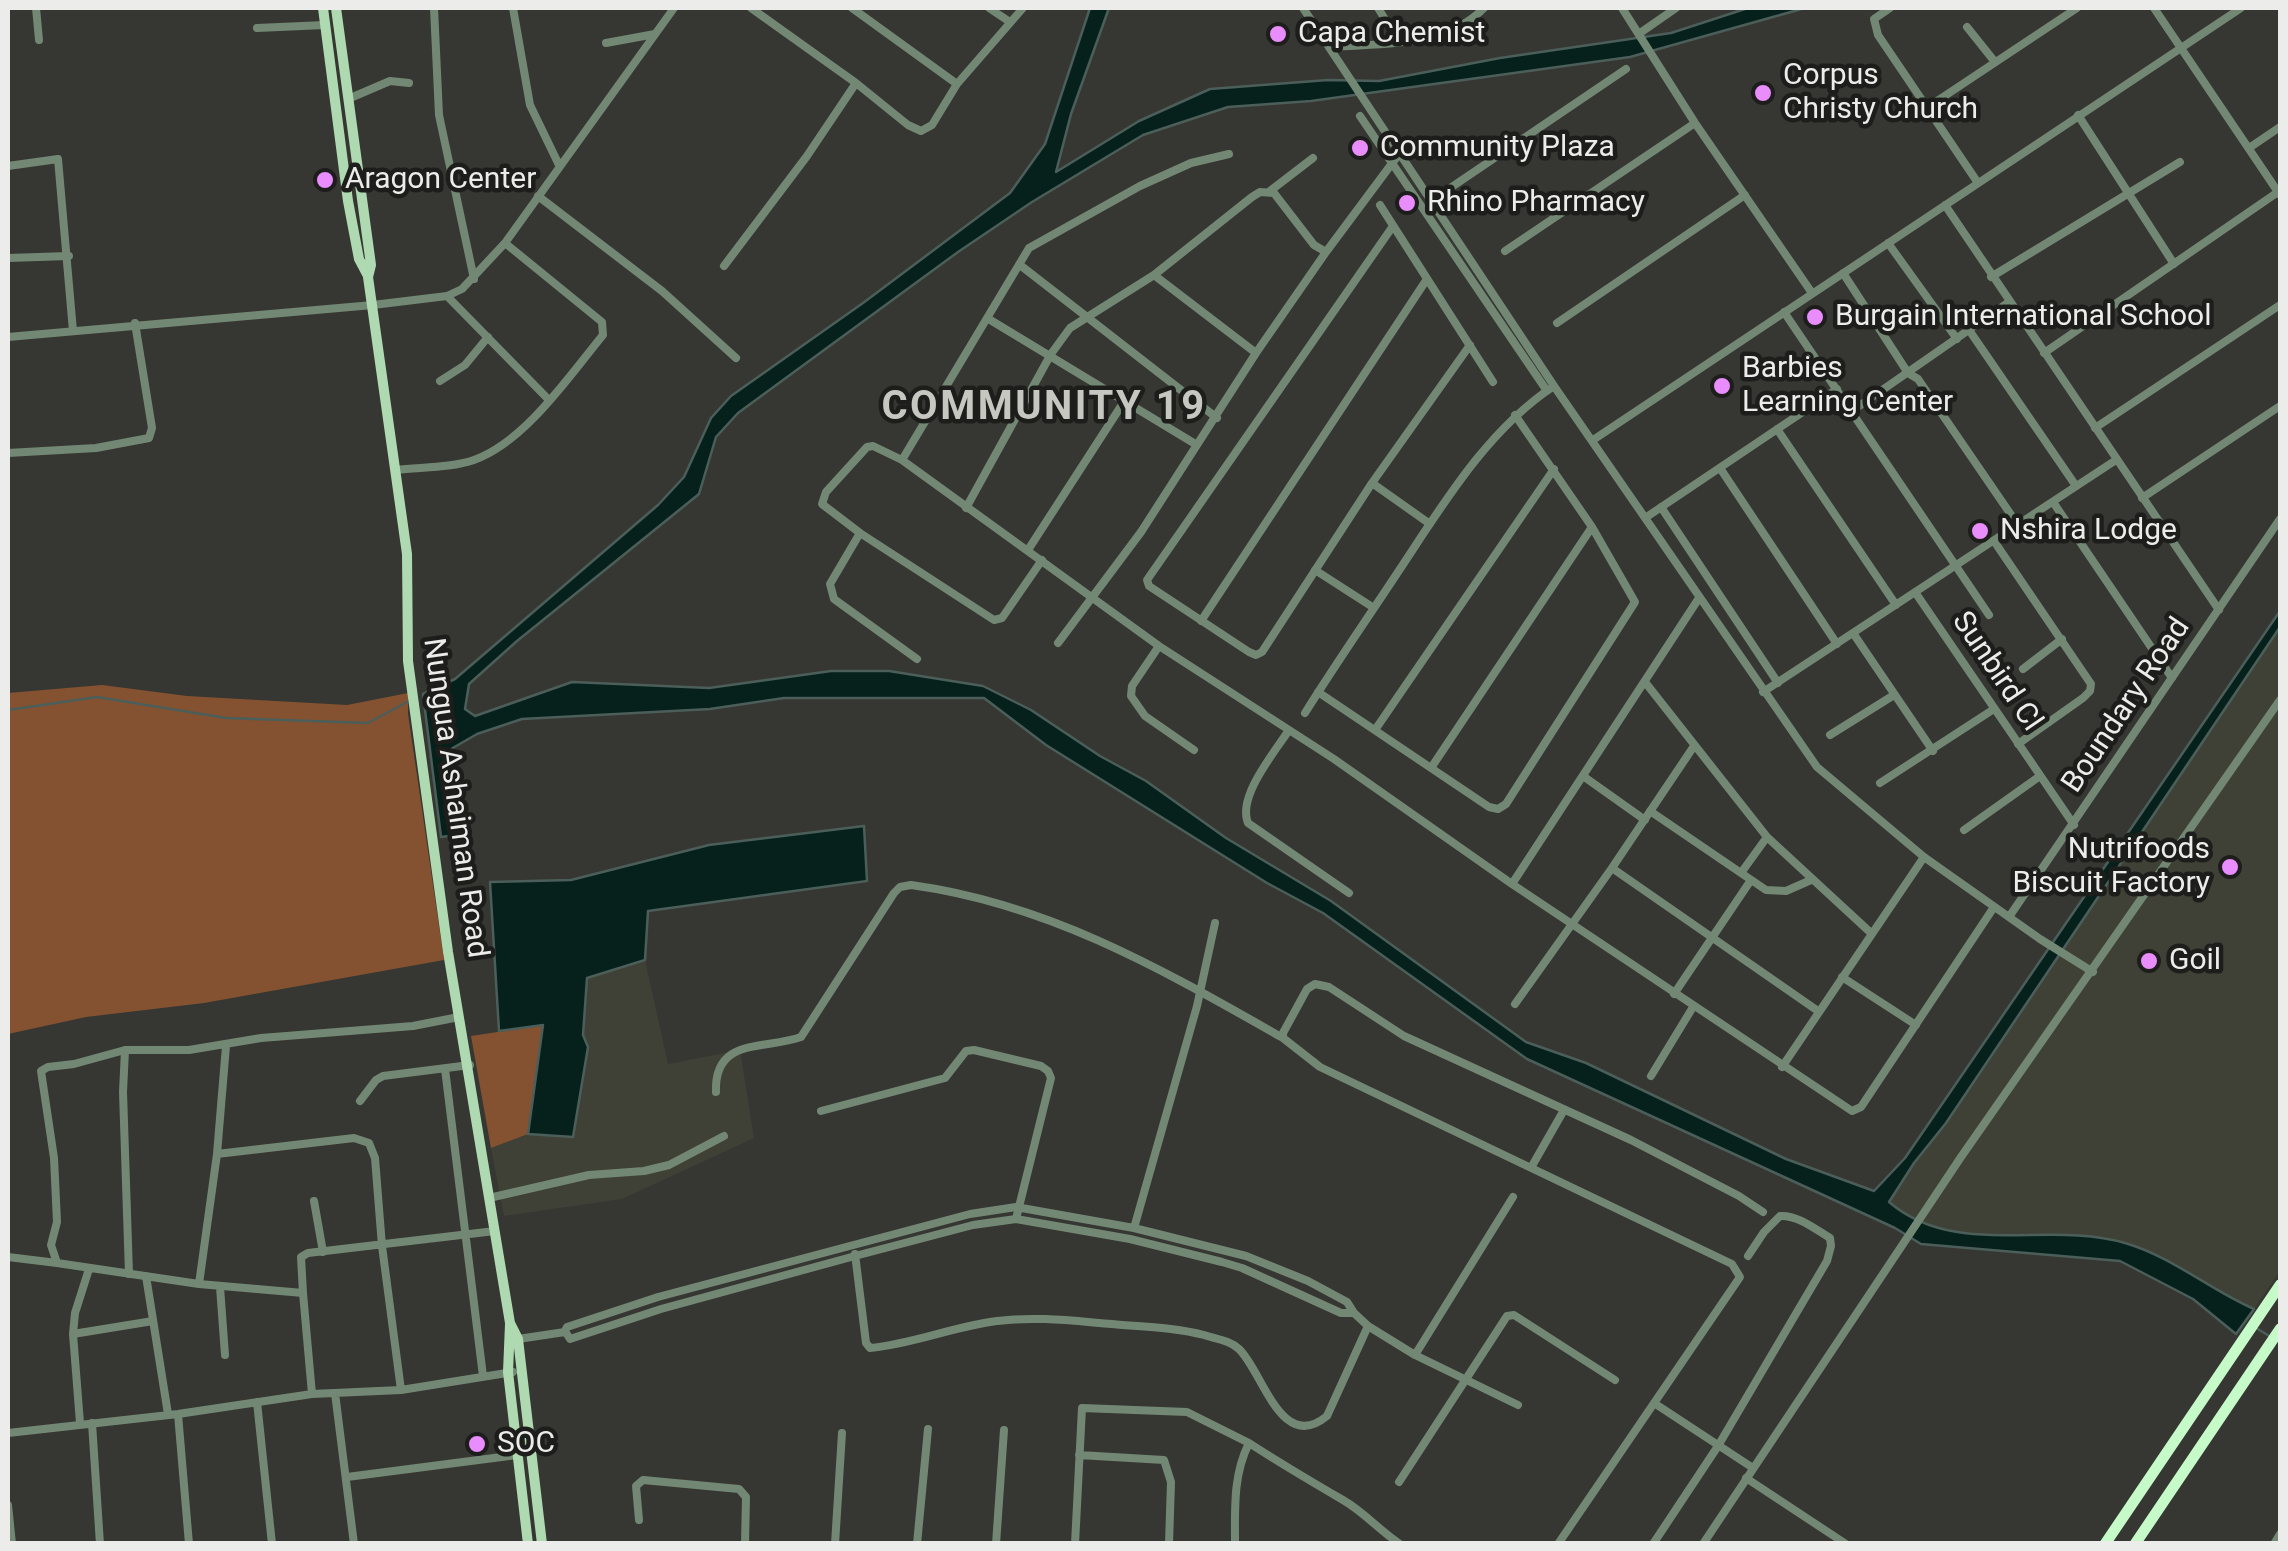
<!DOCTYPE html>
<html>
<head>
<meta charset="utf-8">
<style>
  body { margin:0 }
  #map { position:relative; width:2288px; height:1551px; overflow:hidden; background:#363732; font-family:Roboto,sans-serif }
  canvas { display:block }
  .frame { position:absolute; inset:0; border:10px solid #ecedea; pointer-events:none }
</style>
</head>
<body>
<div id="map">
<canvas width="2288" height="1551"></canvas>
<div class="frame"></div>
</div>
<script>
const g = document.querySelector('canvas').getContext('2d');
g.lineJoin = 'round';
function fill(path, color) { g.fillStyle = color; g.fill(path, 'evenodd'); }
function strokePath(path, color, width, dash) { g.strokeStyle = color; g.lineWidth = width; g.lineCap = dash ? 'butt' : 'round'; g.setLineDash(dash || []); g.stroke(path); }
function write(font, color, halo, rows, align = 'center') {
  g.font = font + ' Roboto,sans-serif'; g.lineWidth = 9; g.setLineDash([]); g.textBaseline = 'middle'; g.strokeStyle = halo; g.fillStyle = color; for (const [text, x, y, turn = 0] of rows) {
    g.save(); g.translate(x, y); g.rotate((+turn || 0) * Math.PI / 180); g.textAlign = isNaN(turn) ? turn : align; if (halo) g.strokeText(text, 0, 0); g.fillText(text, 0, 0); g.restore();
  }
}
fill(new Path2D(`
  M2280 627V1271L2254 1309 2226 1297 2176 1264 2010 1236 1970 1235 1928 1224 1902 1214 1888 1202 1914 1163 1946 1123Z
  M645 960 668 1064 740 1050 754 1138 622 1199 504 1216 491 1148 528 1134 573 1136 588 1047 583 1035 587 977Z`), '#3f4136');
fill(new Path2D(`
  M102 685 187 696 347 705 408 693V714L444 960 204 1003 86 1017 8 1034V693Z
  M544 1025 528 1134 491 1148 471 1036Z`), '#845231');
const water = new Path2D(`
  M1090 8H1109L1071 114 1056 172 1139 121 1210 89 1328 80 1379 81 1500 58 1671 33 1748 8H1805L1630 57 1311 101 1228 107 1143 135 1032 202 958 252 738 413 716 437 699 494 517 641 469 684 465 709 475 716 572 682 709 688 831 671H889L983 686 1031 710 1100 756 1146 781 1226 838 1331 901 1526 1042 1586 1063 1786 1159 1874 1191 1905 1158 2280 611V627L1946 1123 1914 1163 1889 1202C1956 1259 2048 1220 2125 1243 2173 1257 2210 1290 2254 1309L2236 1334 2193 1299 2120 1261 1921 1244 1895 1228 1527 1059 1323 913 1267 883 1046 745 984 698H784L710 709 522 719 477 734 451 749 457 835 441 837 423 694 455 679 658 505 684 477 711 418 731 396 863 303 1010 193 1045 144Z
  M864 826 867 881 648 911 645 960 587 978 583 1035 588 1047 573 1137 528 1134 543 1025 499 1031 490 882 571 880 709 845Z`);
fill(water, '#06201b');
strokePath(water, '#4b5e59', 2.5);
strokePath(new Path2D(`
  M8 710 97 697 226 718 368 723 407 702
  M2256 1328 2271 1337`), '#4b5e59', 2.5);
strokePath(new Path2D(`
  M36 8 39 40
  M434 8 439 115 474 279
  M513 8 530 105 559 165
  M751 8 856 83 908 125 921 131 932 125 957 84 1023 8
  M852 8 957 84
  M989 8 1010 22
  M1303 8 1554 386 1817 767 1924 857 2040 939 2093 972
  M1378 8 1388 24
  M1622 8 1695 123 1812 293
  M1890 8 1874 19 1878 35 1978 183
  M2154 8 2280 195
  M1967 27 1995 62
  M257 28 325 25
  M1640 33 1676 8
  M606 43 655 34
  M1332 47C1383 43 1445 48 1484 8
  M348 99 390 81 409 83
  M1928 107 2077 8
  M2078 115 2174 264
  M1360 116 1547 391
  M2249 148 2280 127
  M1229 154 1191 163 1140 186 1029 248 902 460 1159 646 1334 759 1512 884
  M8 166 58 159 73 331
  M1270 191 1313 158
  M538 196 662 291 736 358
  M1431 201 1626 69
  M1380 205 1493 382
  M1945 205 2219 610
  M1393 226 1147 580 1149 586 1249 652 1256 655 1262 652 1372 483 1470 345
  M1888 243 1957 339
  M1505 251 1695 123
  M8 258 69 256
  M1020 265 1217 418
  M724 266 807 156 856 83
  M1843 273 1908 373 1918 379 2018 525
  M1154 275 1256 353
  M1991 277 2180 162
  M447 296 549 400
  M1784 312 1989 615
  M987 318 1197 445
  M1557 323 1745 195
  M1969 330 2076 486
  M8 337 373 305 447 296 462 289 505 243 674 8
  M2044 353 2278 192
  M440 381 465 365 488 337
  M1852 411 2009 302
  M2095 428 2280 305
  M1777 429 1896 605
  M1593 440 2241 8
  M8 453 96 448 149 438 152 428 135 323
  M902 460 873 446 867 447 826 492 822 504 860 533 994 620 1002 618 1042 560
  M1720 468 1837 644
  M396 470C421 467 451 468 474 460 525 442 570 375 603 335L602 322 505 243
  M1372 483 1430 524
  M2142 498 2280 406
  M2053 502 2172 678
  M1661 507 1778 683
  M966 508 1051 354 1070 328 1154 275 1252 197 1260 192 1274 193 1314 245 1326 252
  M1645 518 1837 389
  M860 533 830 584 834 599 917 659
  M1994 541 2091 684 2090 691 2083 698 2018 744
  M1028 550 1125 400
  M1315 570 1374 608
  M1915 592 2074 825
  M1699 598 1512 884 1852 1111 1861 1107 1994 907
  M1201 621 1427 279
  M1853 633 1933 751
  M1058 643 1141 532 1256 353 1326 252 1399 154
  M1159 646 1132 686 1131 696 1145 716 1194 750
  M2023 669 2062 639
  M1645 682 1767 837 1871 933
  M1318 692 1489 807 1498 809 1506 804 1635 602 1592 527 1515 415
  M1763 692 2116 460
  M1305 713C1335 665 1367 619 1398 572 1442 506 1487 430 1554 386
  M1289 730C1274 753 1237 797 1248 823L1349 893
  M1375 730 1554 469
  M1830 735 1894 695
  M1431 768 1592 527
  M1583 776 1645 820
  M1880 783 1994 709
  M1650 811 1766 890 1786 891 1811 880
  M1964 830 2040 776
  M1612 868 1818 1011
  M1741 873 1767 837
  M2009 917 2280 519
  M1842 977 1916 1025
  M1674 994 1751 880
  M1515 1004 1612 868 1694 746
  M226 1046 217 1154 199 1284 303 1293 312 1394
  M125 1050 74 1064 48 1067 41 1071 54 1158 57 1222 51 1245 57 1263 199 1284
  M1782 1067 1924 857
  M445 1069 483 1376
  M1651 1076 1693 1007
  M716 1092C714 1037 764 1050 801 1037L894 893 900 887 911 885C1050 904 1163 970 1283 1038
  M360 1101 376 1080 383 1076 470 1065
  M821 1111 945 1078 966 1051 974 1050 1041 1066 1048 1071 1051 1078 1016 1219
  M217 1154 354 1138 369 1143 375 1158 382 1246 401 1390
  M1532 1166 1564 1110
  M489 1198 589 1175 644 1171 669 1165 724 1136
  M314 1201 323 1252
  M1134 1228 1197 1006 1215 923
  M855 1254 866 1343 870 1348C913 1344 955 1326 997 1321 1036 1316 1074 1321 1112 1324 1143 1327 1174 1327 1204 1335 1216 1339 1229 1340 1239 1349 1263 1372 1281 1454 1327 1416L1368 1326
  M8 1257 57 1263
  M129 1274 123 1092 125 1050H189L261 1038 413 1026 459 1017
  M146 1276 168 1414
  M220 1287 225 1355
  M303 1293 301 1257 308 1253 495 1231
  M1354 1313H1341L1242 1268 1222 1262 1130 1239 1016 1219 973 1225 855 1256 661 1309 570 1339 565 1331 567 1327 658 1297 970 1214 1016 1207 1134 1228 1246 1256 1308 1281 1347 1302 1354 1313 1368 1326 1415 1355 1518 1405
  M73 1334 153 1321
  M518 1339 565 1332
  M1415 1355 1513 1197
  M335 1393 354 1544
  M257 1402 272 1544
  M1654 1403 1753 1468
  M178 1414 189 1544
  M80 1423 73 1334 75 1313 89 1269
  M92 1423 100 1544
  M8 1433 178 1414 312 1394 401 1390 513 1372
  M1079 1455 1164 1460 1171 1482 1169 1544
  M347 1477 517 1455
  M1746 1478 1846 1544
  M1399 1482 1507 1316 1514 1315 1615 1380
  M8 1505 12 1544
  M639 1520 636 1486 643 1480 739 1489 746 1497 745 1544
  M835 1544 842 1433
  M917 1544 928 1429
  M996 1544 1004 1430
  M1075 1544 1082 1408 1187 1412 1249 1443
  M1235 1544C1235 1508 1233 1475 1249 1443 1280 1463 1312 1482 1343 1500 1364 1512 1380 1531 1400 1544
  M1558 1544 1740 1277 1732 1264 1320 1067 1283 1038V1033L1307 989 1315 984 1329 987 1404 1036 1631 1140 1739 1196 1763 1212
  M1653 1544 1718 1446 1827 1261 1831 1246 1830 1238C1815 1229 1798 1215 1780 1216L1764 1232 1748 1256
  M1703 1544 1961 1157 2280 700
  M2274 1544 2280 1534`), '#738874', 8);
strokePath(new Path2D(`
  M323 8 348 201 359 259 368 276
  M336 8 371 265 368 277 407 554 408 661 448 952 510 1323 518 1339 542 1544
  M510 1324 508 1372 528 1544`), '#afdab1', 10);
strokePath(new Path2D(`
  M2105 1544 2280 1285
  M2135 1544 2280 1329`), '#c6fac9', 11);
for (const [x, y, r, color] of [
  [1278,34,10,"#ea8dfc"],
  [1763,93,10,"#ea8dfc"],
  [1360,148,10,"#ea8dfc"],
  [325,180,10,"#ea8dfc"],
  [1407,203,10,"#ea8dfc"],
  [1815,317,10,"#ea8dfc"],
  [1722,386,10,"#ea8dfc"],
  [1980,531,10,"#ea8dfc"],
  [2230,867,10,"#ea8dfc"],
  [2149,961,10,"#ea8dfc"],
  [477,1444,10,"#ea8dfc"]
]) { const dot = new Path2D(); dot.arc(x, y, r, 0, 2 * Math.PI); g.fillStyle = color; g.fill(dot); strokePath(dot, '#1d1e1b', 4); }
write('30px', '#ecedea', '#1d1e1b', [
  ["Capa Chemist",1298,34],
  ["Corpus",1783,76],
  ["Christy Church",1783,110],
  ["Community Plaza",1380,148],
  ["Aragon Center",345,180],
  ["Rhino Pharmacy",1427,203],
  ["Burgain International School",1835,317],
  ["Barbies",1742,369],
  ["Learning Center",1742,403],
  ["Nshira Lodge",2000,531],
  ["Nutrifoods",2210,850,"right"],
  ["Biscuit Factory",2210,884,"right"],
  ["Goil",2169,961],
  ["SOC",497,1444]
], 'left');
write('30px', '#ecedea', '#1d1e1b', [
  ["Sunbird Cl",1996,672,56],
  ["Boundary Road",2127,706,-56],
  ["Nungua Ashaiman Road",454,798,82]
]);
g.letterSpacing = '2.5px';
write('bold 40px', '#c6c7c1', '#1d1e1b', [
  ["COMMUNITY 19",1044,409]
]);
g.letterSpacing = '0px';
</script>
</body>
</html>
